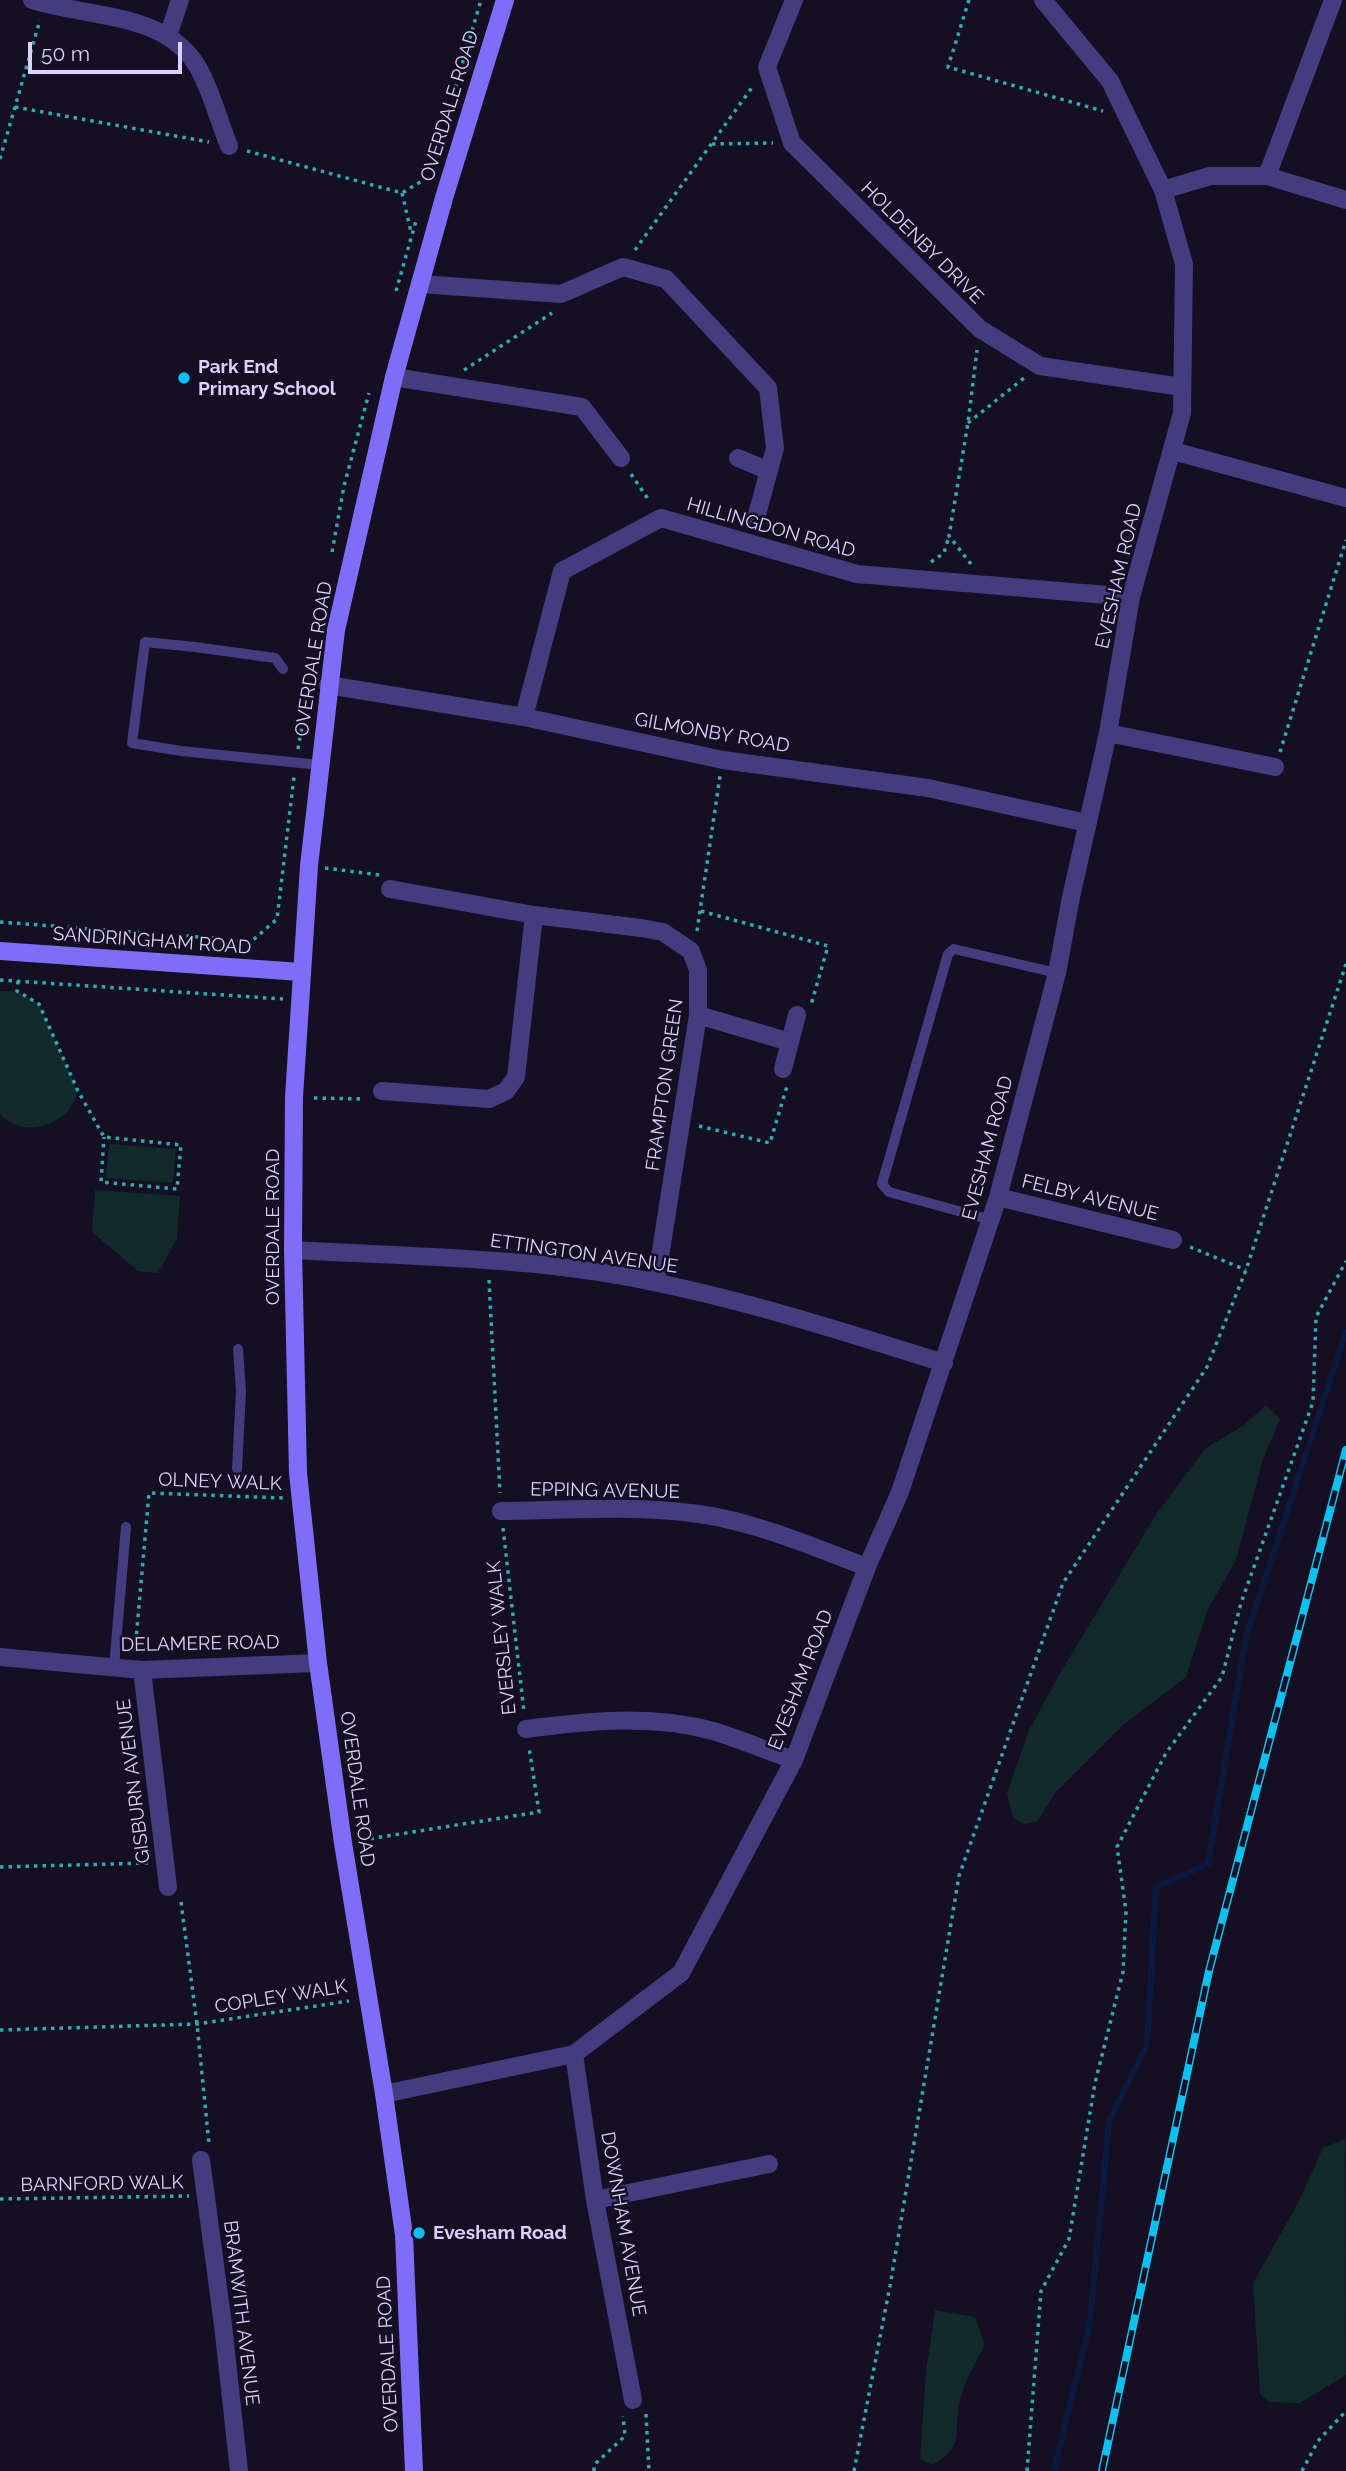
<!DOCTYPE html>
<html>
<head>
<meta charset="utf-8">
<style>
  body { margin:0 }
  #map { position:relative; width:1346px; height:2471px; overflow:hidden; background:#140f22; font-family:Raleway,sans-serif }
  canvas { display:block }
  .scale { position:absolute; left:28px; top:42px; width:154px; height:32px; box-sizing:border-box; border:4px solid #dbd1fd; border-top:0; padding-left:9px; font-size:21px; line-height:24px; white-space:nowrap; color:#dbd1fd; -webkit-text-stroke:5px #140f22; paint-order:stroke }
</style>
</head>
<body>
<div id="map">
<canvas width="1346" height="2471"></canvas>
<div class="scale">50 m</div>
</div>
<script>
const g = document.querySelector('canvas').getContext('2d');
g.lineJoin = 'round';
function fill(path, color) { g.fillStyle = color; g.fill(path, 'evenodd'); }
function strokePath(path, color, width, dash) { g.strokeStyle = color; g.lineWidth = width; g.lineCap = dash ? 'butt' : 'round'; g.setLineDash(dash || []); g.stroke(path); }
function write(font, color, halo, rows, align = 'center') {
  g.font = font + ' Raleway,sans-serif'; g.lineWidth = 5; g.setLineDash([]); g.textBaseline = 'middle'; g.strokeStyle = halo; g.fillStyle = color; for (const [text, x, y, turn = 0] of rows) {
    g.save(); g.translate(x, y); g.rotate((+turn || 0) * Math.PI / 180); g.textAlign = isNaN(turn) ? turn : align; if (halo) g.strokeText(text, 0, 0); g.fillText(text, 0, 0); g.restore();
  }
}
fill(new Path2D(`
  M0 991H17L39 1004 78 1091C75 1097 72 1107 67 1112 49 1130 17 1134 0 1114Z
  M109 1144 176 1149 173 1183 106 1178Z
  M95 1190 180 1196 177 1239 158 1273 138 1271 92 1232Z
  M1266 1405 1280 1419 1263 1459 1236 1560 1208 1609 1186 1677 1123 1725 1054 1794 1038 1821 1024 1824 1013 1818 1007 1793 1029 1730 1059 1675 1157 1513 1206 1448 1243 1426Z
  M1345 2139 1346 2375 1300 2403 1269 2402 1260 2394 1253 2283 1297 2205 1323 2148Z
  M935 2310 975 2317 985 2344C976 2362 963 2384 959 2404 953 2435 966 2444 933 2465L920 2459 926 2373Z`), '#122a2b');
strokePath(new Path2D(`
  M1054 2471 1090 2322 1109 2121 1147 2044 1156 1887 1208 1864 1246 1637 1346 1332`), '#0c193e', 6);
strokePath(new Path2D(`
  M969 0 948 67 1103 111
  M453 96 481 0
  M15 107 209 142
  M712 144 773 143
  M247 151 402 193 430 176
  M0 159 40 20
  M402 193 411 232
  M635 250 753 86
  M396 291 416 221
  M464 370 552 313
  M968 423 1024 378
  M631 474 650 502
  M332 552 344 486 369 393
  M931 562 944 553 949 536
  M971 564 949 536 968 423 977 350
  M298 749 307 698
  M1280 752 1346 540
  M325 868 380 875
  M701 911 828 946 811 1005
  M0 922 252 941 277 919 294 777
  M697 931 720 776
  M0 980 283 999
  M18 981 17 991 39 1004 78 1091 104 1137 181 1145 177 1189 101 1182 104 1137
  M314 1098 365 1099
  M699 1126 770 1143 787 1086
  M1190 1247 1246 1270
  M489 1280 500 1493
  M503 1528 524 1712
  M135 1651 149 1493 284 1498
  M362 1840 539 1812 529 1747
  M0 1867 148 1863
  M181 1902 197 2024 209 2144
  M0 2030 197 2024 349 2001
  M0 2199 189 2196
  M646 2414 649 2471
  M594 2471V2465L625 2436 623 2416
  M854 2471 890 2286 959 1876 1063 1583 1207 1367 1246 1270 1346 964
  M1027 2471 1041 2291 1069 2239 1095 2083 1123 1972 1126 1911 1117 1847 1166 1753 1222 1677 1241 1603 1313 1402 1316 1317 1346 1261
  M1302 2471 1318 2441 1346 2411`), '#34a9af', 3.5, [3.5, 5]);
strokePath(new Path2D(`
  M283 669 275 658 195 647 145 642 132 743 181 751 320 765
  M991 1220 889 1192 882 1184 948 954 954 949 1057 973
  M237 1469 241 1391 238 1349
  M114 1667 126 1527`), '#453c7f', 10);
strokePath(new Path2D(`
  M32 0C87 18 169 11 200 71 212 94 219 121 229 146
  M794 0 767 67 792 143 980 329 1040 366 1182 387
  M168 36 180 0
  M1267 176 1333 0
  M1163 190 1210 176H1267L1346 200
  M420 284 561 294 623 267 666 279 768 388 775 448 756 518
  M394 377 582 407 621 458
  M1173 451 1346 498
  M738 458 769 471
  M328 685 524 717 723 760 928 788 1087 823
  M524 717 562 571 661 518 857 574 1131 597
  M1108 733 1275 767
  M390 889 534 915 641 928 663 932 691 951 698 970V1015L656 1282
  M698 1015 790 1042
  M783 1069 797 1015
  M382 1091 489 1099 506 1091 516 1077 534 915
  M998 1197 1173 1240
  M293 1250C414 1257 539 1257 658 1283 755 1303 850 1334 944 1363
  M501 1511C567 1510 633 1505 699 1514 756 1522 813 1547 867 1567
  M0 1657 142 1670 318 1663
  M142 1670 168 1887
  M526 1729C587 1721 652 1714 713 1731 740 1739 767 1751 794 1760
  M574 2054 595 2200 633 2400
  M384 2094 574 2054 681 1973 794 1760 867 1567 900 1492 998 1197 1057 973 1071 897 1108 733 1131 597 1182 413 1184 264 1163 190 1110 81 1043 0
  M201 2160 223 2325 239 2471
  M595 2200 769 2164`), '#453c7f', 18);
strokePath(new Path2D(`
  M0 951 301 972
  M414 2471 404 2235 384 2094 343 1843 318 1663 298 1473 293 1250 294 1097 309 866 336 630 394 377 444 198 505 0`), '#7f6df8', 18);
const rail = new Path2D(`
  M1102 2471 1209 1971 1346 1450`);
strokePath(rail, '#0bc1f0', 8);
strokePath(rail, '#140f22', 5, [16]);
for (const [x, y, r, color] of [
  [184,378,7,"#0bc1f0"],
  [419,2233,7,"#0bc1f0"]
]) { const dot = new Path2D(); dot.arc(x, y, r, 0, 2 * Math.PI); g.fillStyle = color; g.fill(dot); strokePath(dot, '#140f22', 2.5); }
write('19px', '#dbd1fd', '#140f22', [
  ["OVERDALE ROAD",450,106,-73],
  ["HOLDENBY DRIVE",922,243,45],
  ["HILLINGDON ROAD",771,528,16],
  ["EVESHAM ROAD",1119,576,-77],
  ["OVERDALE ROAD",314,659,-81],
  ["GILMONBY ROAD",712,733,10],
  ["SANDRINGHAM ROAD",152,941,4],
  ["FRAMPTON GREEN",665,1085,-82],
  ["EVESHAM ROAD",988,1148,-75],
  ["FELBY AVENUE",1090,1198,14],
  ["OVERDALE ROAD",273,1227,-90],
  ["ETTINGTON AVENUE",584,1254,8],
  ["OLNEY WALK",220,1482,2],
  ["EPPING AVENUE",605,1491,1],
  ["EVERSLEY WALK",502,1638,-96],
  ["DELAMERE ROAD",200,1644,-1],
  ["EVESHAM ROAD",801,1680,-69],
  ["GISBURN AVENUE",134,1781,-97],
  ["OVERDALE ROAD",357,1789,82],
  ["COPLEY WALK",281,1997,-9],
  ["BARNFORD WALK",102,2184,-1],
  ["DOWNHAM AVENUE",623,2224,80],
  ["BRAMWITH AVENUE",241,2313,83],
  ["OVERDALE ROAD",388,2354,-93]
]);
write('bold 19px', '#dbd1fd', '#140f22', [
  ["Park End",198,367],
  ["Primary School",198,389],
  ["Evesham Road",433,2233]
], 'left');
</script>
</body>
</html>
